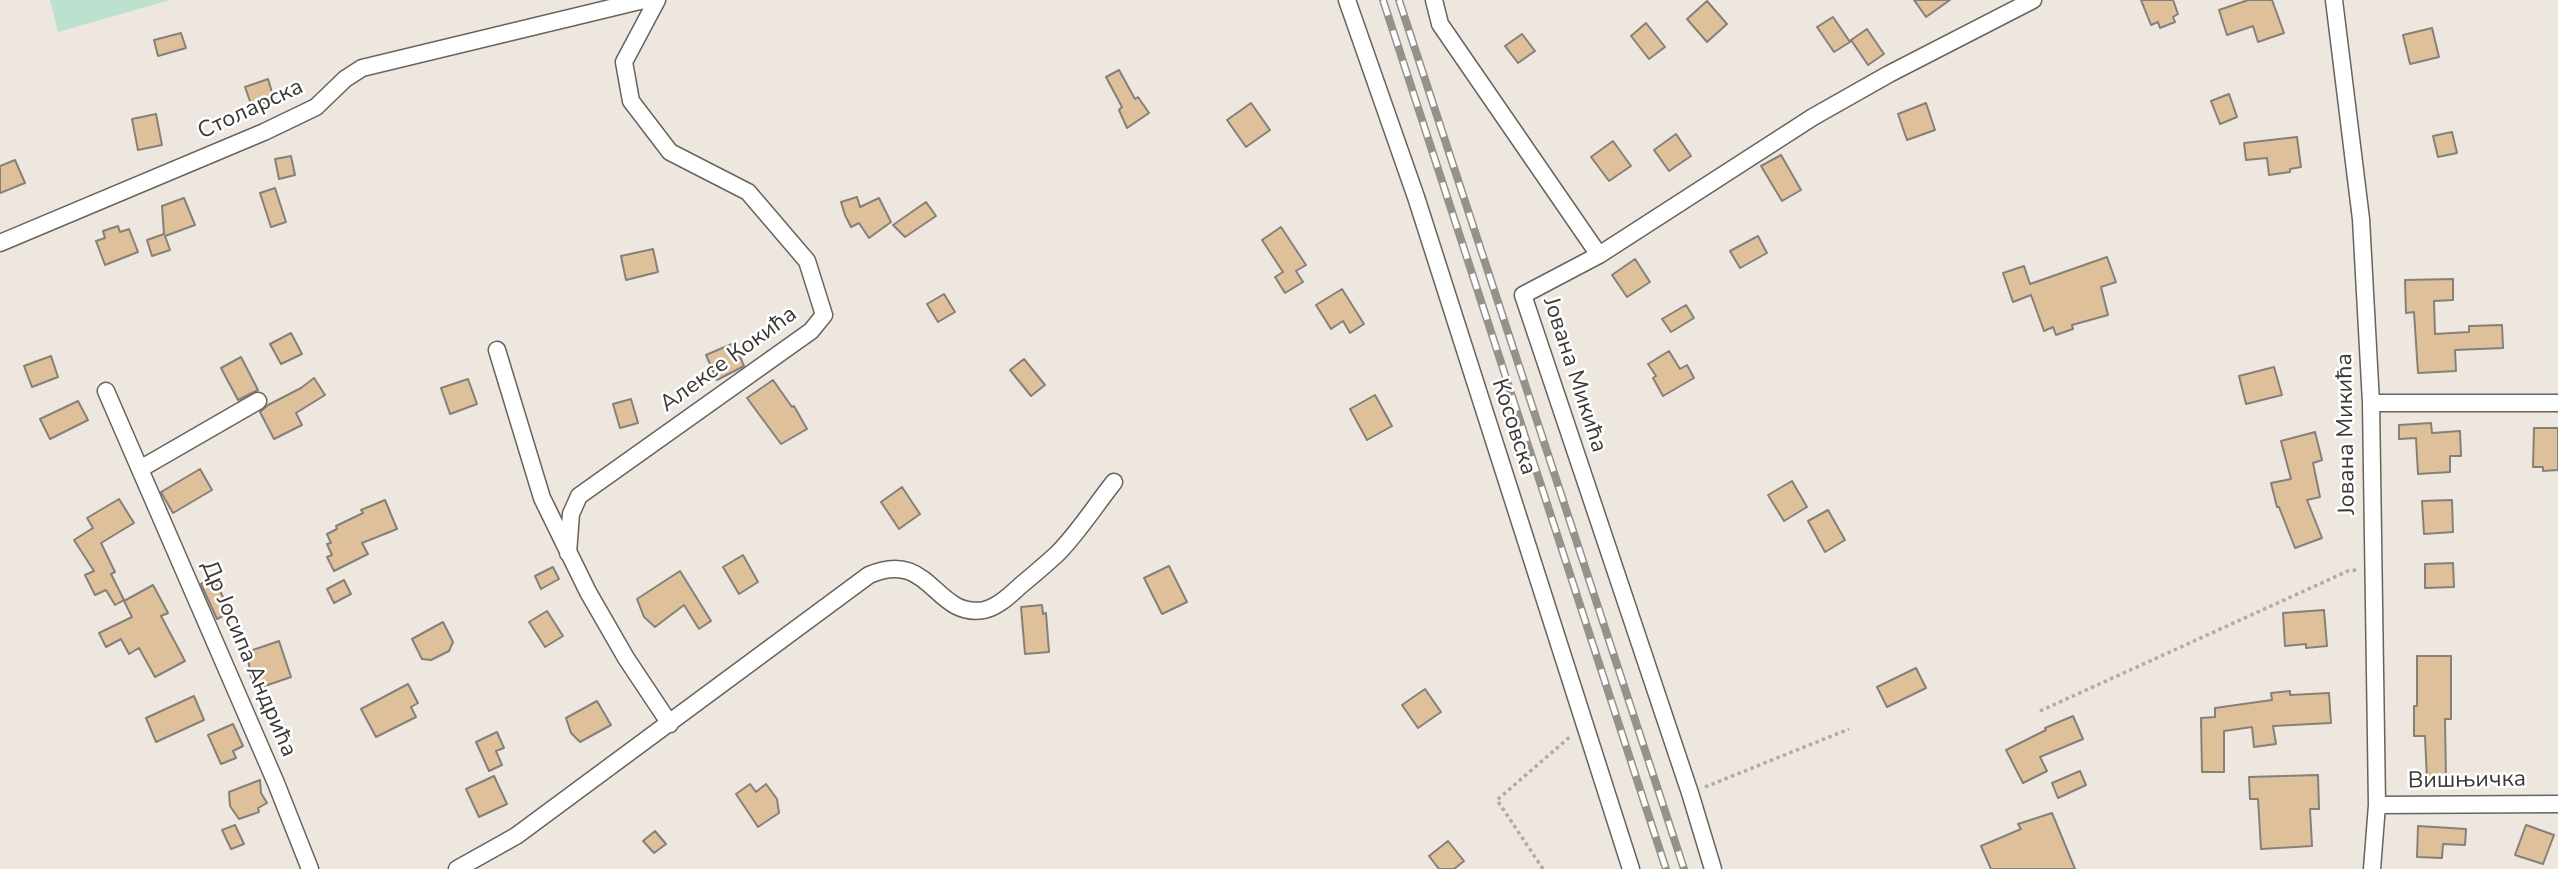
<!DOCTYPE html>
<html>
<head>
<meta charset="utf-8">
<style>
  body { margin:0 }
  canvas { display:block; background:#ede7df }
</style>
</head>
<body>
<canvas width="2558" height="869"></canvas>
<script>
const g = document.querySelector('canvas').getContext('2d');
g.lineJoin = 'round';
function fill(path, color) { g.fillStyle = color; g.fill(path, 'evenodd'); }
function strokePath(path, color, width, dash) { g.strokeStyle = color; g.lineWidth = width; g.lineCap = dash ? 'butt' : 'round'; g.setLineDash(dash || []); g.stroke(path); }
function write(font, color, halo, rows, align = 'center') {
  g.font = font + ' "Nunito Sans",sans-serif'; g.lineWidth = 5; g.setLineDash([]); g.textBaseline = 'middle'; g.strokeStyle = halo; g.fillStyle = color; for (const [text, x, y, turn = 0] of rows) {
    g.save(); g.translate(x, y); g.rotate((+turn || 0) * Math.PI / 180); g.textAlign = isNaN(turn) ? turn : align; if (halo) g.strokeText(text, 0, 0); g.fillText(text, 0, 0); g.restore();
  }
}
fill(new Path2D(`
  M50 0H170L58 32Z`), '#bce1ce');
const building = new Path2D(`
  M1914 0H1950L1926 17Z
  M2141 0H2173L2178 14 2173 17 2175 22 2160 28 2158 22 2151 25Z
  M2248 0H2272L2284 33 2258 42 2253 26 2227 35 2219 10Z
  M1707 1 1727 24 1707 42 1687 19Z
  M1833 17 1850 42 1834 52 1817 27Z
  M1646 23 1665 47 1649 59 1631 36Z
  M2432 28 2439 57 2410 64 2403 35Z
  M1867 29 1884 54 1868 65 1851 40Z
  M181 33 186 48 158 56 154 40Z
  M1522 34 1535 51 1518 63 1505 46Z
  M1119 70 1135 99 1138 97 1149 113 1127 128 1119 110 1122 107 1106 77Z
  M268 79 274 99 252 107 245 87Z
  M2229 94 2237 117 2220 124 2211 101Z
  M1251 103 1270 130 1246 147 1227 120Z
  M1926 103 1935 130 1907 140 1898 114Z
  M156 114 162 145 138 150 132 119Z
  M2452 132 2457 153 2438 157 2433 136Z
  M1676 134 1691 156 1669 171 1654 150Z
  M2297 137 2301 167 2290 169V172L2269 175 2267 158 2246 160 2244 143Z
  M1613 141 1631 166 1609 181 1591 157Z
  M1781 155 1801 190 1782 201 1761 166Z
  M291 156 295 175 279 179 275 159Z
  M15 160 25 183 0 193V166Z
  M275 188 286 222 271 227 260 193Z
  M857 197 860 207 879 198 891 222 869 238 859 223 851 227 845 215 841 202Z
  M184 198 195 225 165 236 170 250 152 256 147 240 164 234 162 206Z
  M926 202 936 216 905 237 893 225Z
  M118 226 120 232 129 229 138 252 105 265 96 241 105 238 103 231Z
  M1281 227 1306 265 1296 271 1303 282 1285 293 1275 277 1283 272 1262 240Z
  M1758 236 1767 253 1740 268 1730 251Z
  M653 249 658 272 626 280 621 256Z
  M2107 257 2116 282 2101 287 2108 315 2072 325 2073 329 2056 335 2053 327 2044 331 2031 295 2013 302 2003 273 2024 266 2030 284Z
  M1635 259 1650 282 1627 297 1612 275Z
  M2453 279V300L2434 301 2435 334 2469 332V326L2502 325 2503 348 2455 350 2456 371 2418 373 2414 312 2406 313 2405 280Z
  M1342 289 1364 324 1350 333 1343 321 1331 329 1316 305Z
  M944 294 955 312 938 322 927 304Z
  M1686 305 1694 318 1671 332 1662 319Z
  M291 333 302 354 281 364 270 344Z
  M734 343 744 366 717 380 706 355Z
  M1669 351 1680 369 1687 365 1694 378 1663 396 1653 378 1656 376 1648 364Z
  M51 356 58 377 32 387 24 366Z
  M241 357 258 390 238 400 221 368Z
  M1024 359 1045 385 1031 396 1010 370Z
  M2274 367 2282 395 2246 404 2239 376Z
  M314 378 325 395 296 413 302 425 274 439 260 412 268 405 301 388Z
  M468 379 477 404 450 414 441 388Z
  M773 380 792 407 794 406 807 429 781 444 747 398Z
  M1375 395 1392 426 1367 440 1350 409Z
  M631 399 638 423 620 428 613 404Z
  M78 401 88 420 50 439 40 419Z
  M2431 423 2432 433 2460 431 2461 456H2450V472L2418 474 2416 438 2399 439V425Z
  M2534 428H2558V470L2543 471V467H2533Z
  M2315 432 2322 460 2313 463 2320 497 2307 500 2322 538 2295 548 2279 507H2277L2271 483 2291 479 2281 441Z
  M200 469 212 490 173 513 161 492Z
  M1792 481 1807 507 1784 521 1768 495Z
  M902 487 920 514 899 529 881 502Z
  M119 499 134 523 101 543 115 572 111 574 124 600 115 605 106 590 95 595 85 575 94 571 74 540 93 528 87 518Z
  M385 500 397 529 362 543 368 554 334 571 327 557 332 555 327 544 331 543 327 534 337 529 336 526 363 513 361 510Z
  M2452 500 2453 532 2424 534 2422 501Z
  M1828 510 1845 540 1825 552 1808 521Z
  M743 555 758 582 739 594 723 567Z
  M2453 563 2454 587 2425 588V564Z
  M1169 566 1187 602 1162 614 1144 578Z
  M553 567 559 579 541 589 535 576Z
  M680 571 711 621 699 629 684 605 655 627 644 617 637 599Z
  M213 578 231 612 217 619 201 584Z
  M344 580 351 594 334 603 327 589Z
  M153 585 168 613 161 616 185 661 155 677 139 648 129 654 121 639 106 647 99 633 132 617 124 601Z
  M1042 605 1043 614 1046 613 1049 652 1025 654 1021 607Z
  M2324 610 2327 646 2306 648V644L2285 646 2283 613Z
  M547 611 563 636 545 647 529 622Z
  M443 622 453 642 449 651 431 660 422 659 412 639Z
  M279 641 291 677 259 688 251 677 247 652Z
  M2417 656H2451V719H2445L2446 779 2427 780 2425 736H2414V706H2417Z
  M1916 668 1926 688 1887 707 1877 687Z
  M408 684 418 703 411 707 416 717 376 737 361 709Z
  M1425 689 1441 712 1418 728 1402 705Z
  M2290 691V695L2329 693 2331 723 2273 726 2276 744 2254 747 2252 727 2224 731V772H2202L2201 718 2215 717V708L2272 700 2271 693Z
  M194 696 204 720 156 742 146 718Z
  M597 701 611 725 580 742 571 733 566 718Z
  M2073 716 2083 739 2040 757 2047 771 2023 783 2006 750 2046 730 2045 728Z
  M233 724 243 746 233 751 236 758 221 764 208 735Z
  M497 732 504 748 496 751 502 765 489 771 476 742Z
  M2080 771 2086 785 2058 798 2052 783Z
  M2318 775 2319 809H2310L2312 846 2261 849 2258 799H2250L2249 777Z
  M494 776 507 804 479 817 466 789Z
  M260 780 261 793 267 803 258 808 259 812 239 819 230 806 229 792Z
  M750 784 756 792 766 784 777 799 779 813 758 827 736 794Z
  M2052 813 2075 869H1991L1981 846 2021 829 2018 824Z
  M235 825 244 844 231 849 222 830Z
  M2526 825 2554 835 2543 864 2515 855Z
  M2418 826 2466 829 2465 845 2443 844 2442 858 2417 857Z
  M655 831 666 844 654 853 643 841Z
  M1448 841 1464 861 1454 869H1439L1429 856Z`);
fill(building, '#dec19b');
strokePath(building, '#868079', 2);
const minor = new Path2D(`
  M1347 0 1416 197 1631 869
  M1434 0 1440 24 1599 255
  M2334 0 2361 219 2371 403 2377 805 2372 869
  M0 243 264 132 316 107 345 79 362 68 644 0
  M497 350 542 498 588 592 626 658 670 724
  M106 391 276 783 310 869
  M2371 403H2558
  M140 469 258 401
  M568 553 571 514 579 496 811 331 824 315 807 261 748 192 670 152 631 101 624 62 657 0
  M2377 805 2558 804
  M457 869 516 836 869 575C931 548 934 619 984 610 998 607 1010 595 1020 586 1032 576 1045 565 1057 554 1078 533 1095 506 1114 482
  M1713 869 1690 793 1523 295 1599 255 1813 117 1889 74 2033 0`);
strokePath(minor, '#68635c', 19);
strokePath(new Path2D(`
  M2040 711 2348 571 2357 570
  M1705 787 1849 729
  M1543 869 1497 800 1572 735`), '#b0aba5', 3.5, [3.5, 3.5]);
strokePath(minor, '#fff', 16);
const rail = new Path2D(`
  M1383 0 1666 869
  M1399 0 1684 869`);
strokePath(rail, '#95918b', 8);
strokePath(rail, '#fff', 5, [16]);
write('23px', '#3b3936', '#fff', [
  ["Столарска",251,110,-25],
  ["Алексе Кокића",729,360,-36],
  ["Јована Микића",1574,375,72],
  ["Косовска",1513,427,72],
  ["Јована Микића",2347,434,-91],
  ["Др Јосипа Андрића",248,659,67],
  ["Вишњичка",2467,781,-1]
]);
</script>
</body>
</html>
